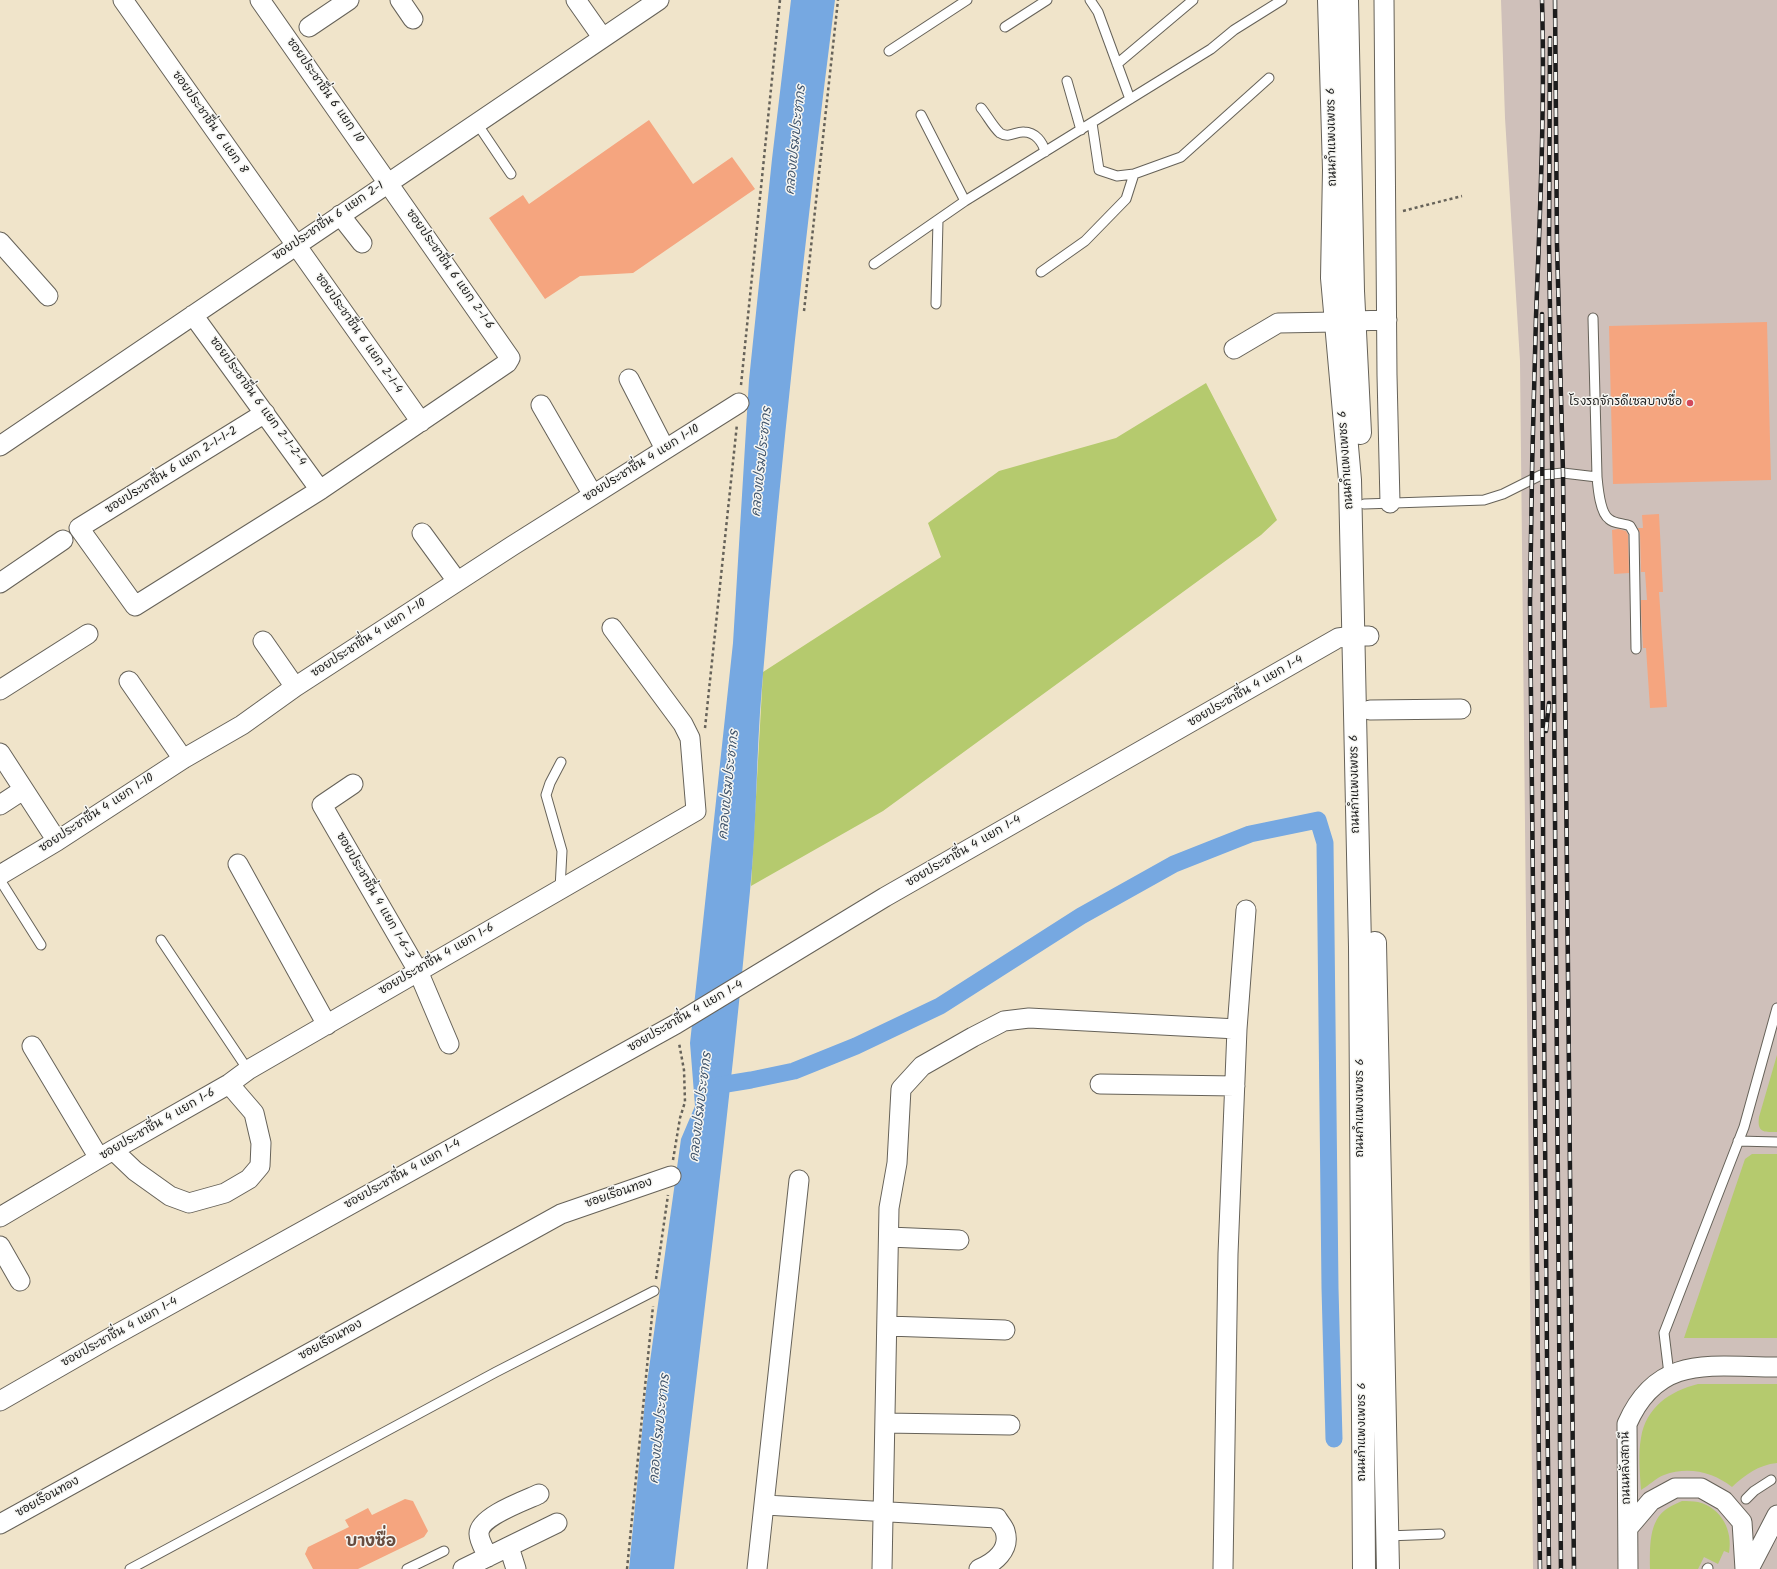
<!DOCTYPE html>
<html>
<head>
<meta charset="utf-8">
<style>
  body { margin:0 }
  canvas { display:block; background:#f0e4ca }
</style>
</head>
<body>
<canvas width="1777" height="1569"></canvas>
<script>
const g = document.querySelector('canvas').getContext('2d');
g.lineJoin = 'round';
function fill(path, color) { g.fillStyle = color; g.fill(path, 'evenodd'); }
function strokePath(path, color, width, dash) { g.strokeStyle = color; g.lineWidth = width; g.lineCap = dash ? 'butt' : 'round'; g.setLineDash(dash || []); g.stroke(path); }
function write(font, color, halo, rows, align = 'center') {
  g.font = font + ' Kalam,"Playpen Sans Thai",sans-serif'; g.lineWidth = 3; g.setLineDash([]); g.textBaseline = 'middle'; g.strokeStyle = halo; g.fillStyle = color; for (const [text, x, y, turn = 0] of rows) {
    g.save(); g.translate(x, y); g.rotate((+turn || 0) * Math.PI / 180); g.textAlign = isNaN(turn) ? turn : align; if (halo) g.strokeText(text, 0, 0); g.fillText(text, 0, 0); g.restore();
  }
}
fill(new Path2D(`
  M1501 0H1777V1569H1533L1520 361 1505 118Z`), '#cfc0ba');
fill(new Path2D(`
  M1206 383 1277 520 1261 535 883 811 751 886 763 672 941 557 928 523 999 471 1116 438Z
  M1777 1055V1132C1764 1132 1757 1133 1759 1117Z
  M1752 1154H1777V1338H1684L1745 1159Z
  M1698 1384H1777V1463C1758 1465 1745 1475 1732 1487 1713 1472 1688 1466 1664 1475 1656 1478 1648 1486 1641 1490 1640 1474 1638 1453 1641 1438 1646 1407 1670 1391 1698 1384Z
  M1682 1501C1687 1501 1693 1501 1698 1502 1722 1508 1733 1531 1729 1553L1724 1551 1718 1564 1704 1557 1698 1569H1650C1650 1549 1648 1520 1668 1508 1672 1505 1678 1503 1682 1501Z`), '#b5ca6e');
fill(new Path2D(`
  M791 0H835C806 228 781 456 762 686 756 754 757 823 750 891 729 1118 700 1343 674 1569H629L646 1390 681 1139 695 1106 690 1043 733 643 749 380 772 159Z`), '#76a8e1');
strokePath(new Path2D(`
  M708 1087 751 1080 794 1071 856 1046 940 1006 1081 916 1174 864 1250 834 1318 820 1325 843 1330 1288 1334 1439`), '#76a8e1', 17);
fill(new Path2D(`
  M649 120 693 184 732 157 755 189 633 273 580 276 545 299 489 218 523 195 529 204Z
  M1767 322 1771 480 1613 484 1609 326Z
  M1659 514 1663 592H1659L1667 707 1650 708 1646 648H1643L1641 610V600H1647L1645 572H1641L1640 533 1638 528H1643L1642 515Z
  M1618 529 1626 531 1628 535 1629 573 1614 574 1612 530Z
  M405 1499 413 1501 428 1531 424 1537 358 1569H313L305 1554 308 1547 349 1527 345 1520 368 1508 372 1515Z`), '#f5a57f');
const service = new Path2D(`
  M1090 0 1098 12 1130 99
  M1005 27 1047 0
  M889 51 967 0
  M1117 64 1193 0
  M1067 81 1081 130
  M981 108C987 115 993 127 1000 133 1009 139 1016 131 1024 132 1035 132 1043 142 1045 152
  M921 115 965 201
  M476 122 511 174
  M1092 123 1099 170 1117 176 1134 174 1181 157 1269 78
  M874 264 965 201 1211 49 1234 30 1282 0
  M1041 272 1085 241 1126 199 1134 174
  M936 304 938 220
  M1593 318 1597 477
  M1364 504 1484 500 1503 494 1541 475 1563 473 1597 477C1598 488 1600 513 1609 519 1614 524 1624 523 1630 526L1634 533 1636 649
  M0 880 41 945
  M560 889 562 851 546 795 550 783 561 762
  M161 940 248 1070
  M1738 1141 1777 1142
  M1669 1374 1664 1333 1744 1127 1777 1008
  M1746 1499 1754 1491 1771 1480
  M1387 1536 1440 1534
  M130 1569 496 1372 654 1291
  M407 1569 444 1551
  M1707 1569 1708 1568`);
const minor = new Path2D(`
  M123 0 421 422
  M260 0 510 358 507 363 320 490 135 606 79 528 265 413
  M400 0 413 19
  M576 0 602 37
  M1384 0 1387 375 1390 503
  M309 27 349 0
  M340 215 362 243
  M0 242 48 296
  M193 315 320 490
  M1355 321 1387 320
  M1234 349 1278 323 1336 322
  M629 379 665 449
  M541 405 593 495
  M0 446 659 0
  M422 533 457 581
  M0 583 63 540
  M263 641 295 687
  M129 681 183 759
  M0 690 88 634
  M1370 710 1461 709
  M0 753 57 841
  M353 784 322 805 418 971 449 1044
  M0 805 23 790
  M238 864 327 1025
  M0 875 57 841 183 759 242 725 295 687 512 546 739 403
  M32 1046 99 1158
  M1100 1084 1235 1086
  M113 1150 135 1171 170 1196 189 1203 225 1193 249 1179 260 1166 261 1143 254 1113 229 1084
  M0 1217 113 1150 229 1084 248 1070 696 811 690 738 683 724 612 628
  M889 1237 959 1240
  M0 1246 20 1281
  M887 1326 1005 1330
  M0 1401 108 1339 676 1024 885 897 1338 638 1353 636H1369
  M885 1423 1010 1425
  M765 1505 997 1518C999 1522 1004 1527 1005 1531 1011 1550 994 1563 979 1569
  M0 1524 561 1214 671 1176
  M1628 1528 1651 1501 1675 1488H1701L1724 1501 1742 1522 1745 1569
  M509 1547 516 1569
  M488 1557C485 1550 479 1541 479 1534 478 1517 526 1500 539 1494
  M463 1569 557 1523
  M757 1569 799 1180
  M882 1569 889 1208 897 1163 901 1089 922 1066 973 1037 1004 1021 1029 1018 1237 1029
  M1223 1569 1228 1254 1237 1029 1246 910
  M1628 1569 1627 1424C1658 1353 1712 1367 1777 1367
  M1749 1569 1777 1515`);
const tertiary = new Path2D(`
  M1329 0 1334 170 1332 278 1350 480 1360 947 1364 1569
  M1347 0 1353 291 1360 433
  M1375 943 1388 1569`);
strokePath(service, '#666259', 11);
strokePath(minor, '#666259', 21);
strokePath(tertiary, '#666259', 24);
strokePath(new Path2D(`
  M1403 211 1462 196
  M804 311 838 0
  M741 385 780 0
  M705 728 737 424
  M673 1160 680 1118 685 1102 684 1070 679 1043
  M656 1279 668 1195
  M627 1569 653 1306`), '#666259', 2.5, [3, 3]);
strokePath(service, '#fff', 9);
strokePath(minor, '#fff', 19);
strokePath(tertiary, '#fff', 22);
const rail = new Path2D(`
  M1555 0 1557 244 1563 473 1574 1569
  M1550 38 1549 242 1552 442 1561 1569
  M1542 314C1541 732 1544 1151 1549 1569
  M1546 731 1549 703
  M1540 1569 1530 602C1531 507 1533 412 1536 317 1540 212 1545 106 1542 0`);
strokePath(rail, '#1c1c1c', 4.5);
strokePath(rail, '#f6f6f2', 3, [9]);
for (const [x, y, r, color] of [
  [1690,403,4,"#d1495b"]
]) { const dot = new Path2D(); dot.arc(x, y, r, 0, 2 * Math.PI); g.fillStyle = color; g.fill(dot); strokePath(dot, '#f6f6f2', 1.5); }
write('12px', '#1c1c1c', '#f6f6f2', [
  ["ซอยประชาชื่น 6 แยก 10",324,91,55],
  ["ซอยประชาชื่น 6 แยก 8",209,123,55],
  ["ถนนกำแพงเพชร 6",1333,137,-91],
  ["ซอยประชาชื่น 6 แยก 2-1",329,222,-34],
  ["ซอยประชาชื่น 6 แยก 2-1-6",449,270,55],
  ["ซอยประชาชื่น 6 แยก 2-1-4",358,334,55],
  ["ซอยประชาชื่น 6 แยก 2-1-2-4",257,402,54],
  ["ถนนกำแพงเพชร 6",1347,460,-94],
  ["ซอยประชาชื่น 4 แยก 1-10",642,464,-32],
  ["ซอยประชาชื่น 6 แยก 2-1-1-2",172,471,-32],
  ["ซอยประชาชื่น 4 แยก 1-10",369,639,-33],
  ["ซอยประชาชื่น 4 แยก 1-4",1246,692,-30],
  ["ถนนกำแพงเพชร 6",1356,784,-91],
  ["ซอยประชาชื่น 4 แยก 1-10",97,814,-33],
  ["ซอยประชาชื่น 4 แยก 1-4",964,852,-30],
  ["ซอยประชาชื่น 4 แยก 1-6-3",374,896,60],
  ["ซอยประชาชื่น 4 แยก 1-6",437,960,-30],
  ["ซอยประชาชื่น 4 แยก 1-4",686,1017,-30],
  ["ถนนกำแพงเพชร 6",1361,1108,-90],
  ["ซอยประชาชื่น 4 แยก 1-6",158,1125,-30],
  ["ซอยประชาชื่น 4 แยก 1-4",403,1175,-29],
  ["ซอยเรือนทอง",619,1194,-19],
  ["ซอยประชาชื่น 4 แยก 1-4",120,1333,-29],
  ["ซอยเรือนทอง",331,1341,-29],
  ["ถนนกำแพงเพชร 6",1363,1432,-90],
  ["ถนนหลังสถานี",1627,1468,-91],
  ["ซอยเรือนทอง",48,1498,-29]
]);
write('12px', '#1c1c1c', '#f6f6f2', [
  ["โรงรถจักรดีเซลบางซื่อ",1682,403]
], 'right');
write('italic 13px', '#40546b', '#f6f6f2', [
  ["คลองเปรมประชากร",797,140,-84],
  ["คลองเปรมประชากร",763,462,-84],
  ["คลองเปรมประชากร",730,785,-84],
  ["คลองเปรมประชากร",702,1107,-83],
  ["คลองเปรมประชากร",661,1429,-84]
]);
write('bold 16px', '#684c3f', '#f6f6f2', [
  ["บางซื่อ",371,1543]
]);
</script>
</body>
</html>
